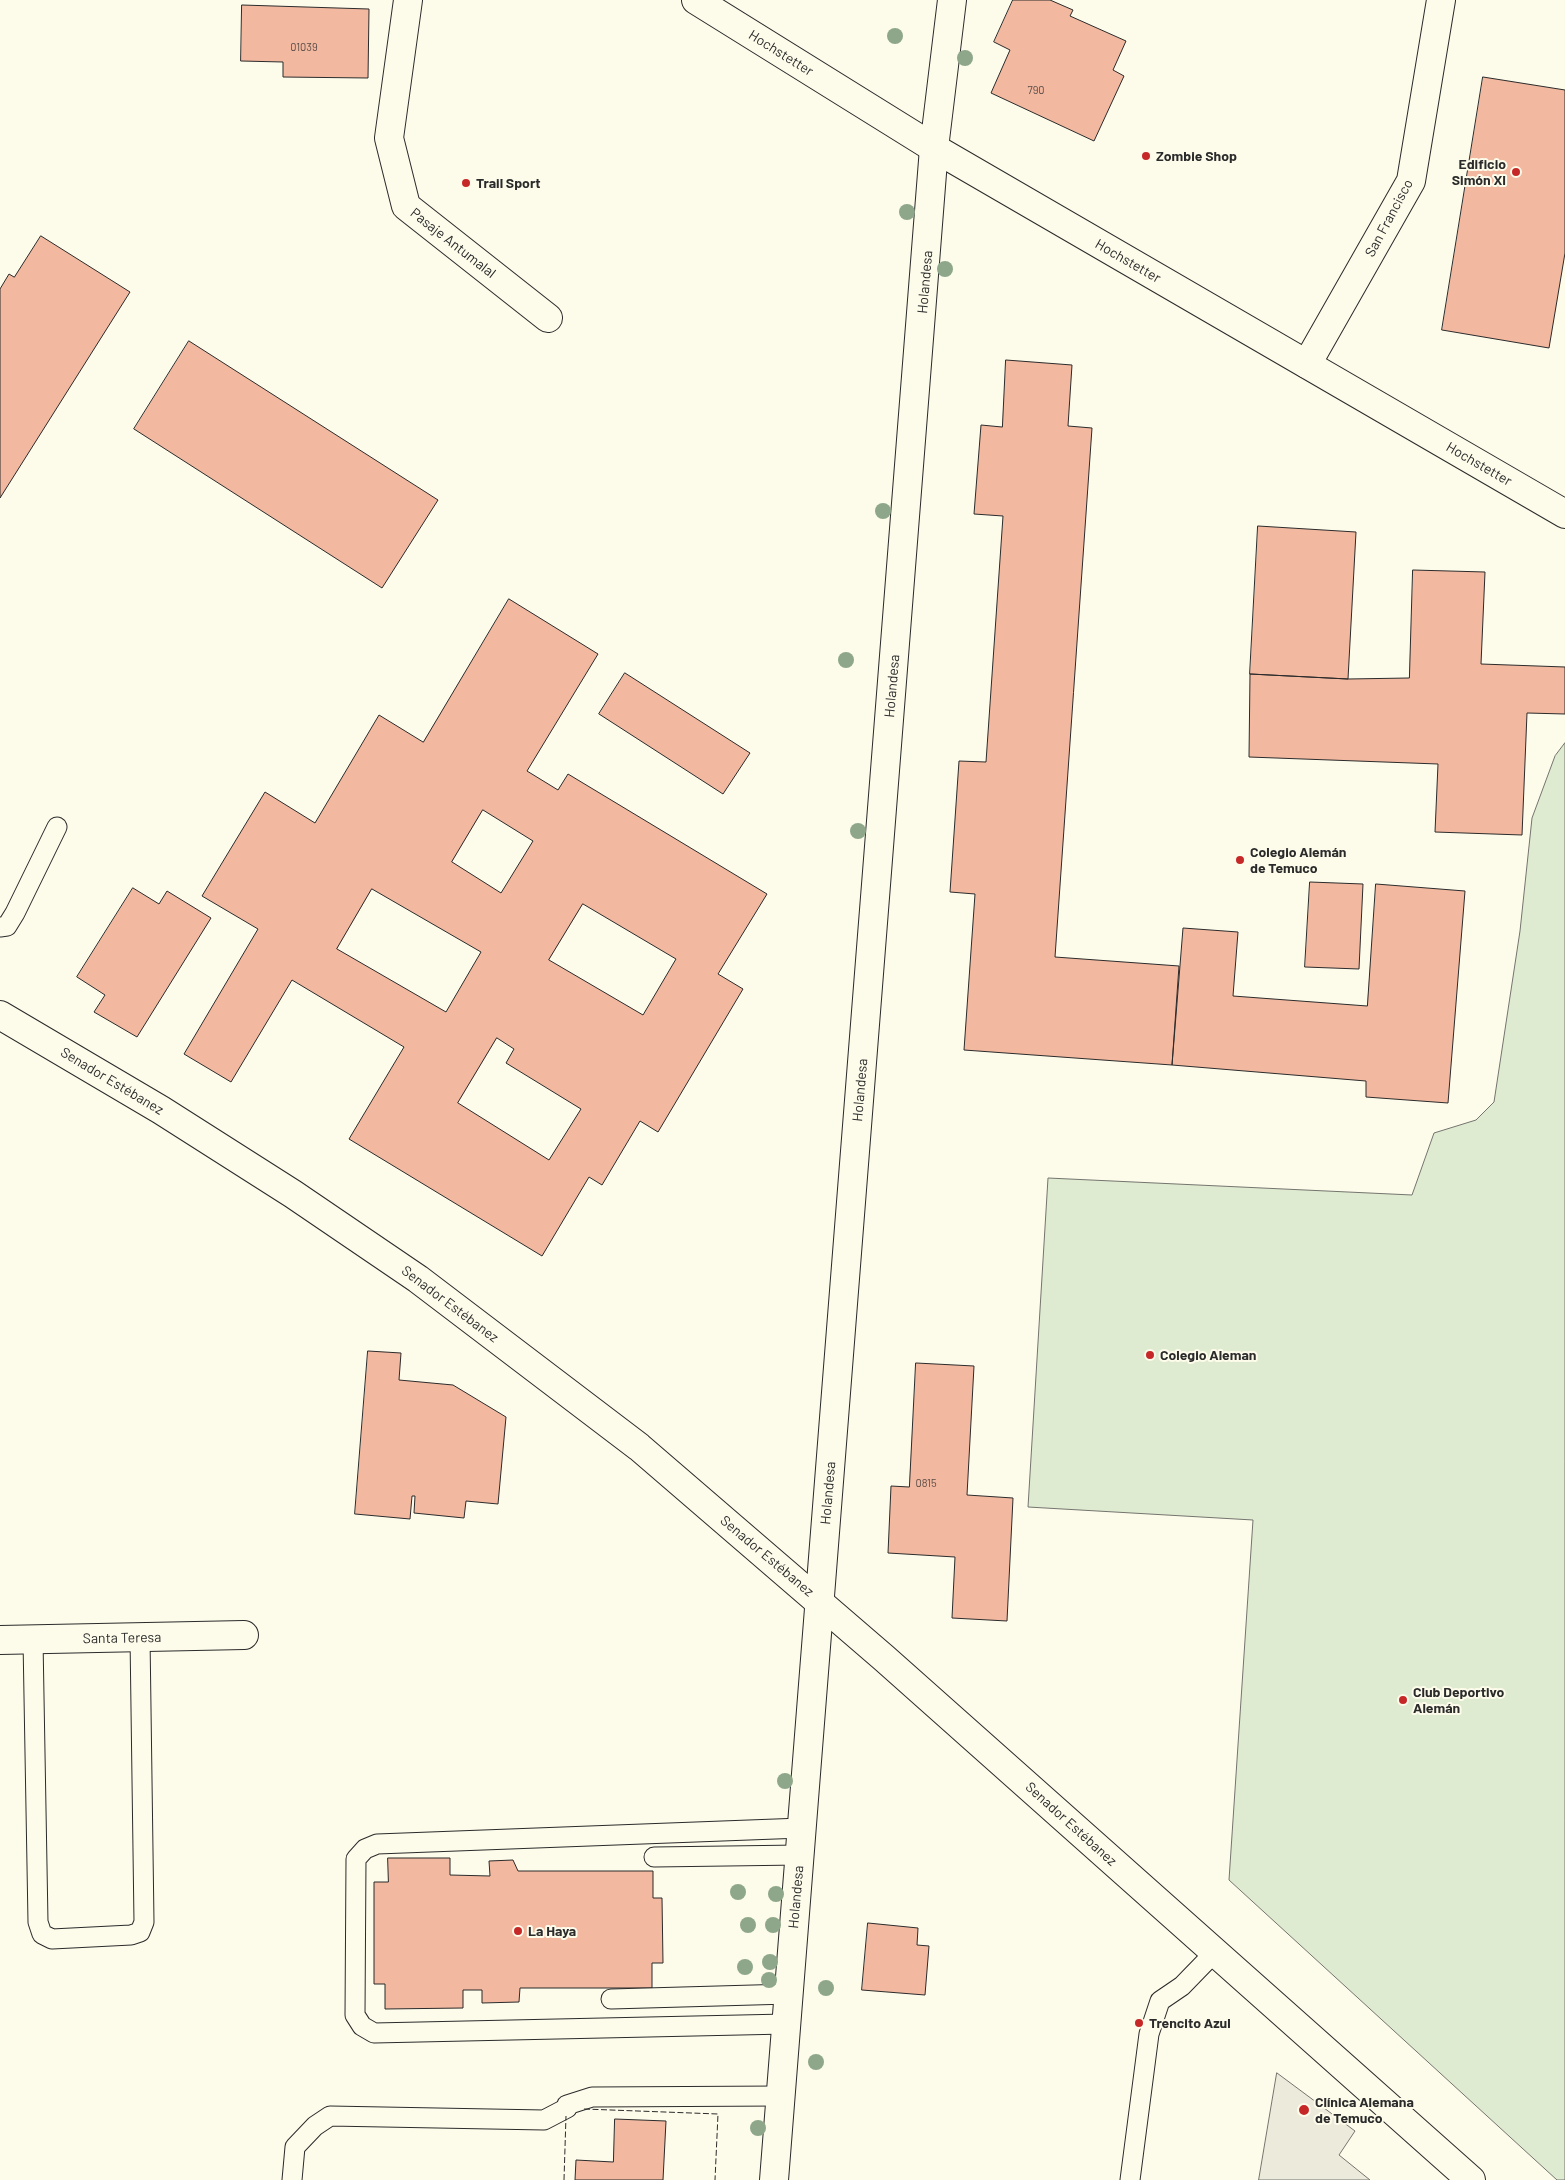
<!DOCTYPE html>
<html>
<head>
<meta charset="utf-8">
<style>
  body { margin:0 }
  canvas { display:block; background:#fdfbea }
</style>
</head>
<body>
<canvas width="1565" height="2180"></canvas>
<script>
const g = document.querySelector('canvas').getContext('2d');
g.lineJoin = 'round';
function fill(path, color) { g.fillStyle = color; g.fill(path, 'evenodd'); }
function strokePath(path, color, width, dash) { g.strokeStyle = color; g.lineWidth = width; g.lineCap = dash ? 'butt' : 'round'; g.setLineDash(dash || []); g.stroke(path); }
function write(font, color, halo, rows, align = 'center') {
  g.font = font + ' Barlow,sans-serif'; g.lineWidth = 4; g.setLineDash([]); g.textBaseline = 'middle'; g.strokeStyle = halo; g.fillStyle = color; for (const [text, x, y, turn = 0] of rows) {
    g.save(); g.translate(x, y); g.rotate((+turn || 0) * Math.PI / 180); g.textAlign = isNaN(turn) ? turn : align; if (halo) g.strokeText(text, 0, 0); g.fillText(text, 0, 0); g.restore();
  }
}
const green = new Path2D(`
  M1565 743V2180H1557L1229 1880 1253 1520 1028 1507 1048 1178 1412 1195 1434 1133 1476 1120 1494 1102 1520 931 1532 818 1555 756Z`);
fill(green, '#deebd1');
strokePath(green, '#74746e', 1);
const parking = new Path2D(`
  M1277 2073 1355 2131 1339 2155 1370 2180H1259Z`);
fill(parking, '#eceadb');
strokePath(parking, '#74746e', 1);
const building = new Path2D(`
  M1013 0H1050L1073 10 1070 16 1126 41 1113 70 1124 76 1094 141 991 93 1010 50 994 42Z
  M242 5 369 9 368 78 283 77V62L241 61Z
  M1483 77 1565 90V253L1549 348 1442 330Z
  M41 236 130 292 0 498V289L9 274 14 277Z
  M189 341 438 500 382 588 134 429Z
  M1006 360 1072 365 1068 426 1092 428 1055 957 1179 966 1172 1065 964 1050 975 894 950 892 959 761 986 762 1003 516 974 514 981 425 1002 427Z
  M1258 526 1356 532 1348 679 1250 674Z
  M1413 570 1485 572 1481 664 1565 667V714L1527 713 1522 835 1435 832 1438 764 1249 757 1250 674 1348 679 1409 678Z
  M509 599 598 654 527 771 558 790 568 774 767 894 718 974 743 989 658 1132 640 1121 602 1185 589 1177 542 1256 349 1139 404 1047 292 980 231 1082 184 1054 258 929 202 896 265 792 315 823 379 715 423 742ZM483 810 533 841 501 893 452 862ZM372 889 481 952 446 1012 337 949ZM583 904 676 959 643 1015 549 960ZM497 1038 514 1049 506 1063 581 1109 549 1160 458 1103Z
  M625 673 750 753 723 794 599 714Z
  M1310 882 1363 884 1359 969 1305 967Z
  M1376 884 1465 891 1448 1103 1366 1097V1081L1172 1065 1183 928 1238 932 1233 996 1367 1006Z
  M133 888 159 904 167 891 211 918 137 1037 94 1012 105 995 77 977Z
  M368 1351 401 1353 399 1380 453 1385 506 1417 498 1504 466 1501 464 1518 414 1513 415 1496H412L410 1519 355 1514Z
  M916 1363 974 1366 967 1495 1013 1498 1007 1621 952 1618 955 1557 888 1553 891 1486 909 1487Z
  M388 1858H450V1875L490 1876 489 1861 513 1860 518 1871H653V1898H662L663 1963H652V1988H520L519 2002 482 2003V1990H463V2008L385 2009V1984H374V1882H388Z
  M868 1923 918 1928 917 1945 929 1946 925 1995 862 1990Z
  M615 2119 666 2121 663 2180H575L576 2160 613 2162Z`);
fill(building, '#f2b8a0');
strokePath(building, '#2b2b2b', 1);
const lane = new Path2D(`
  M0 927 7 926 15 913 57 827
  M33 1640 38 1922 42 1934 52 1939 131 1935 140 1932 144 1922 140 1637
  M654 1857 800 1855
  M611 1999 789 1994
  M786 2024 374 2033 362 2026 355 2015 356 1859 365 1849 377 1844 802 1828
  M292 2180 295 2147 315 2126 330 2116 544 2120 567 2108V2105L592 2097 781 2096
  M1130 2180 1149 2034 1160 2001 1182 1986 1215 1952`);
const street = new Path2D(`
  M408 0 389 138 406 206 548 318
  M1307 364 1411 181 1441 0
  M0 1640 244 1635
  M774 2180 934 148 952 0`);
const secondary = new Path2D(`
  M696 0 934 148 1565 514
  M0 1015 161 1110 293 1194 418 1279 639 1447 884 1658 1471 2180`);
strokePath(lane, '#2b2b2b', 21);
strokePath(street, '#2b2b2b', 30);
strokePath(secondary, '#2b2b2b', 30);
strokePath(lane, '#fdfbea', 19);
strokePath(street, '#fdfbea', 28);
strokePath(secondary, '#fdfbea', 28);
strokePath(new Path2D(`
  M584 2109 718 2114 715 2180
  M564 2180 566 2116`), '#2b2b2b', 1, [6, 2.5]);
g.fillStyle = '#8ea78a';
for (const [x, y] of [
  [895,36],
  [965,58],
  [907,212],
  [945,269],
  [883,511],
  [846,660],
  [858,831],
  [785,1781],
  [738,1892],
  [776,1894],
  [748,1925],
  [773,1925],
  [770,1962],
  [745,1967],
  [769,1980],
  [826,1988],
  [816,2062],
  [758,2128]
]) { g.beginPath(); g.arc(x, y, 8, 0, 2 * Math.PI); g.fill(); }
for (const [x, y, r, color] of [
  [1146,156,5,"#c62828"],
  [1516,172,5,"#c62828"],
  [466,183,5,"#c62828"],
  [1240,860,5,"#c62828"],
  [1150,1355,5,"#c62828"],
  [1403,1700,5,"#c62828"],
  [518,1931,5,"#c62828"],
  [1139,2023,5,"#c62828"],
  [1304,2110,6,"#c62828"]
]) { const dot = new Path2D(); dot.arc(x, y, r, 0, 2 * Math.PI); g.fillStyle = color; g.fill(dot); strokePath(dot, '#fdfbea', 2); }
write('11px', '#5d4e48', null, [
  ["01039",304,47],
  ["790",1036,90],
  ["0815",926,1483]
]);
write('14px', '#2b2b2b', '#fdfbea', [
  ["Hochstetter",781,53,32],
  ["San Francisco",1389,218,-62],
  ["Pasaje Antumalal",453,243,38],
  ["Hochstetter",1128,261,30],
  ["Holandesa",925,282,-85],
  ["Hochstetter",1479,464,30],
  ["Holandesa",892,686,-85],
  ["Senador Estébanez",112,1081,31],
  ["Holandesa",860,1090,-85],
  ["Senador Estébanez",450,1304,37],
  ["Holandesa",828,1493,-85],
  ["Senador Estébanez",767,1556,40],
  ["Santa Teresa",122,1638,-1],
  ["Senador Estébanez",1071,1824,42],
  ["Holandesa",796,1897,-85]
]);
write('bold 14px', '#2b2b2b', '#fdfbea', [
  ["Zombie Shop",1156,156],
  ["Edificio",1506,164,"right"],
  ["Simón XI",1506,180,"right"],
  ["Trail Sport",476,183],
  ["Colegio Alemán",1250,852],
  ["de Temuco",1250,868],
  ["Colegio Aleman",1160,1355],
  ["Club Deportivo",1413,1692],
  ["Alemán",1413,1708],
  ["La Haya",528,1931],
  ["Trencito Azul",1149,2023],
  ["Clínica Alemana",1315,2102],
  ["de Temuco",1315,2118]
], 'left');
</script>
</body>
</html>
